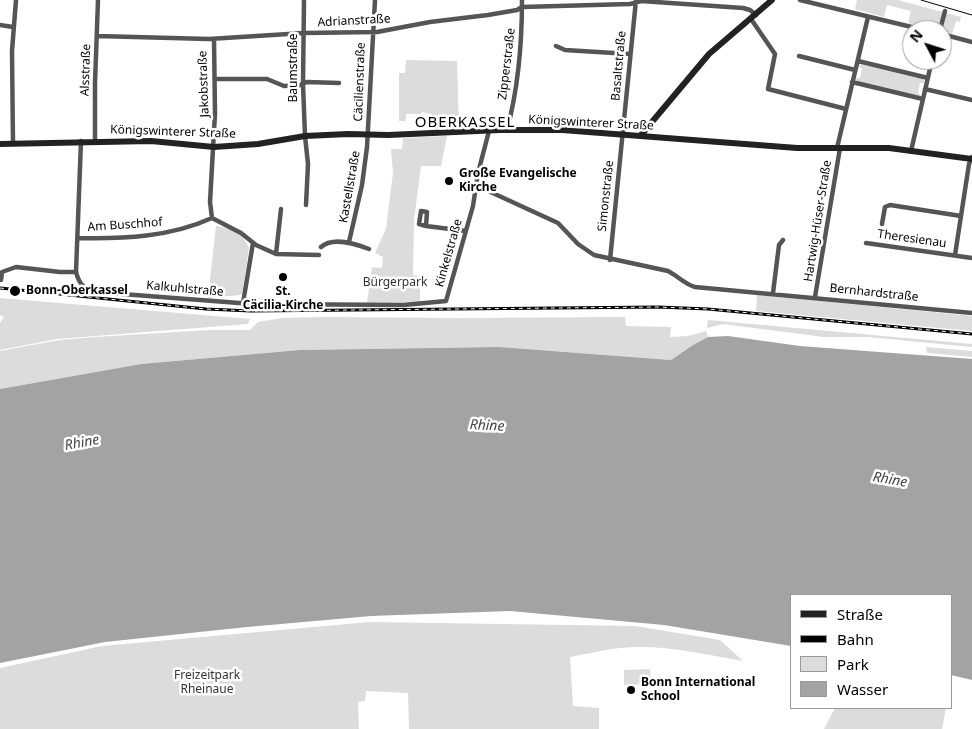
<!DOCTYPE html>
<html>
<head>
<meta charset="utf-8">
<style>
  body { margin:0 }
  #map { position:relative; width:972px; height:729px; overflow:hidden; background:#fff; font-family:"Noto Sans",sans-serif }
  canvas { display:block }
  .legend { position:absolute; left:790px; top:594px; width:162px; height:115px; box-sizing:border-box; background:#fff; border:1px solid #999; margin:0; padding:6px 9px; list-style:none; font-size:15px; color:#000 }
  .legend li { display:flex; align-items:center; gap:10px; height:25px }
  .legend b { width:25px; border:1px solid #999 }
  .north { position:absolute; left:902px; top:20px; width:50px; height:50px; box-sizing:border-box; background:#fff; border:1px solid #999; border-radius:50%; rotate:310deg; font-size:14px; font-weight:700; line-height:20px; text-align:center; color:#000 }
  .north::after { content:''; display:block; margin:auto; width:18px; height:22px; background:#000; clip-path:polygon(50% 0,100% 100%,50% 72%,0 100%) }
</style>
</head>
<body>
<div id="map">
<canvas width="972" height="729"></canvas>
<ul class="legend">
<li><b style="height:6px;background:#222"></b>Straße</li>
<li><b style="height:6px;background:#000"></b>Bahn</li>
<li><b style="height:14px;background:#dcdcdc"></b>Park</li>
<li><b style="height:14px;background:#a3a3a3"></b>Wasser</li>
</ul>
<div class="north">N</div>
</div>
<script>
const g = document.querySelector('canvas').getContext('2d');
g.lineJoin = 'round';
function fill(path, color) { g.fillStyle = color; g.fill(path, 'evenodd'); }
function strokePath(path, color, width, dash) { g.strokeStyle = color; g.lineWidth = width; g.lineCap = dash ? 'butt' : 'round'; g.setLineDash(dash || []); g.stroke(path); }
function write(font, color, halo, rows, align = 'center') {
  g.font = font + ' "Noto Sans",sans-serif'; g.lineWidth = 5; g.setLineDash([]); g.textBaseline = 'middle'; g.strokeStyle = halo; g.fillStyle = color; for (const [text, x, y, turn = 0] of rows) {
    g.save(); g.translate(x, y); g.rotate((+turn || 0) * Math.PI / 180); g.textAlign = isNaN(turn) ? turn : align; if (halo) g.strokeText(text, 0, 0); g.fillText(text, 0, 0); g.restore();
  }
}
fill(new Path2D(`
  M857 0H898L961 17 960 22 956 21 952 34 908 23 911 11 887 5 884 17 855 9Z
  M406 60 457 61 459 127 428 130V119H431V114L422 112 421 114H406V121H399V73H405Z
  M862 64 922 78 925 82 924 83H920L918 93 921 95 919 96 858 82 855 78H860L862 69 858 66Z
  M447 136 441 166H421L414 220 413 275 420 276V302L367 303 372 267 382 268 383 257 375 253 386 229 393 173 391 149H402L403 138Z
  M216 226C229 227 245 235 249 248L242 294 240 295 208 298Z
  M757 295 972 316V331L756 311Z
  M0 298 250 319 248 324 57 339 0 350V323L4 317 0 315Z
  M320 317 461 318 625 317 626 326 671 327 670 337 688 336 706 331 708 337 693 345 671 360 499 347 300 350 141 364 0 389V351L59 340 95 337 210 330H250L258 322 282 318Z
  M708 320 972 344V347L867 337H824L723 324 707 328Z
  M926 347 972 351V357L927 353Z
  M370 622 635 626 720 640 743 661C702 654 661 644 620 648 603 650 587 654 570 657L573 706 599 708V729H409L408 693 366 691 365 701 358 702 359 729H0V668L102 646Z
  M650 669 651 684 624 685V670Z
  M835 708H946L942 729H824Z`), '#dcdcdc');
fill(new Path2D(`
  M728 336 800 346 972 359V680L951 675V595H791V646L664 625 510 611 371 616 247 627 105 642 0 663V389L141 364 300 350 499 347 671 360 693 345 708 337Z`), '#a3a3a3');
strokePath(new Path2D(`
  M304 0 303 84 305 136 308 164 306 205
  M800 0 924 30
  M751 19 775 54 768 89 846 109
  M0 25 13 27
  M940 30 945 11
  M942 34 972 42
  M97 36 209 39 304 33 377 32 430 22 488 15 517 10 522 7 630 4 641 1 743 8 750 10 756 15
  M556 46 565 50 630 54
  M799 56 855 70
  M858 61 928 78
  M215 79H267L284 86 300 85 307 82 339 83
  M852 82 923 99
  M925 89 972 100
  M507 130C518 89 522 43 522 0
  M81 141 76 272C79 284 84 289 96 292L252 304 404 305 446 301 473 206 478 173 489 131
  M95 141V83L98 0
  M13 144 12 51 16 0
  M837 148 868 17
  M911 151 932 60
  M475 188 484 189 558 223 578 244 594 255 668 271C678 276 684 284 695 287L972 313
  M212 218 210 202 215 113 214 39
  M882 224 885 207 890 205 961 216
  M426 226 419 224 421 211 427 212 426 226 466 231
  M78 238C124 239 170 237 212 218L241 233 256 245 276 254 319 255
  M349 242 362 185 367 147 375 0
  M866 243 972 258
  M321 247C333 236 356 244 369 249
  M276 254 281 209
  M955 255 969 164 972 157
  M610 260 636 0
  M1 280 2 272 16 267 60 272H76
  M773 293 779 245 783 240
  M815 297 840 148
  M243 303 253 243`), '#555', 4.5);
strokePath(new Path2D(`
  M641 135 709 54 772 0
  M0 144 151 141 214 147 258 144 305 136 348 134 388 135 500 130H562L797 148H889L972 159`), '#222', 6);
strokePath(new Path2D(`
  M921 0 972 15`), '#000', 1);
const rail = new Path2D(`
  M0 288 206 309 251 311 658 307 708 309 972 334`);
strokePath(rail, '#000', 3);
strokePath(rail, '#fff', 1, [4]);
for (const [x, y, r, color] of [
  [449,181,5,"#000"],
  [283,277,5,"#000"],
  [15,291,6,"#000"],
  [631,690,5,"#000"]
]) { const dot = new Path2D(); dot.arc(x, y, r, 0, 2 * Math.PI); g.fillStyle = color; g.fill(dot); strokePath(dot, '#fff', 2); }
write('12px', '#000', '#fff', [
  ["Adrianstraße",354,21,-3],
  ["Zipperstraße",507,64,-83],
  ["Basaltstraße",619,66,-85],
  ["Baumstraße",294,68,-90],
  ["Alsstraße",86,70,-88],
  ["Cäcilienstraße",360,82,-88],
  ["Jakobstraße",204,84,-92],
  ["Königswinterer Straße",591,123,3],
  ["Königswinterer Straße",173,132,2],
  ["Kastellstraße",350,187,-80],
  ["Simonstraße",606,196,-84],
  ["Hartwig-Hüser-Straße",818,221,-81],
  ["Am Buschhof",125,225,-4],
  ["Theresienau",912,239,8],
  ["Kinkelstraße",449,253,-74],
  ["Kalkuhlstraße",185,289,5],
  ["Bernhardstraße",874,293,6]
]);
write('bold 12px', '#000', '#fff', [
  ["Große Evangelische",459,174],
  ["Kirche",459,188],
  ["Bonn-Oberkassel",26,291],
  ["St.",283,292,"center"],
  ["Cäcilia-Kirche",283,306,"center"],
  ["Bonn International",641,683],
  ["School",641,697]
], 'left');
write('12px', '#333', '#fff', [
  ["Bürgerpark",395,283],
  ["Freizeitpark",207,676],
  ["Rheinaue",207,690]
]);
write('italic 14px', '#444', '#fff', [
  ["Rhine",487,426,3],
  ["Rhine",82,443,-10],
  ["Rhine",890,480,10]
]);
g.letterSpacing = '1px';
write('15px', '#000', '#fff', [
  ["OBERKASSEL",465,123]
]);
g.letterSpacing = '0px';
</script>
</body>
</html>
